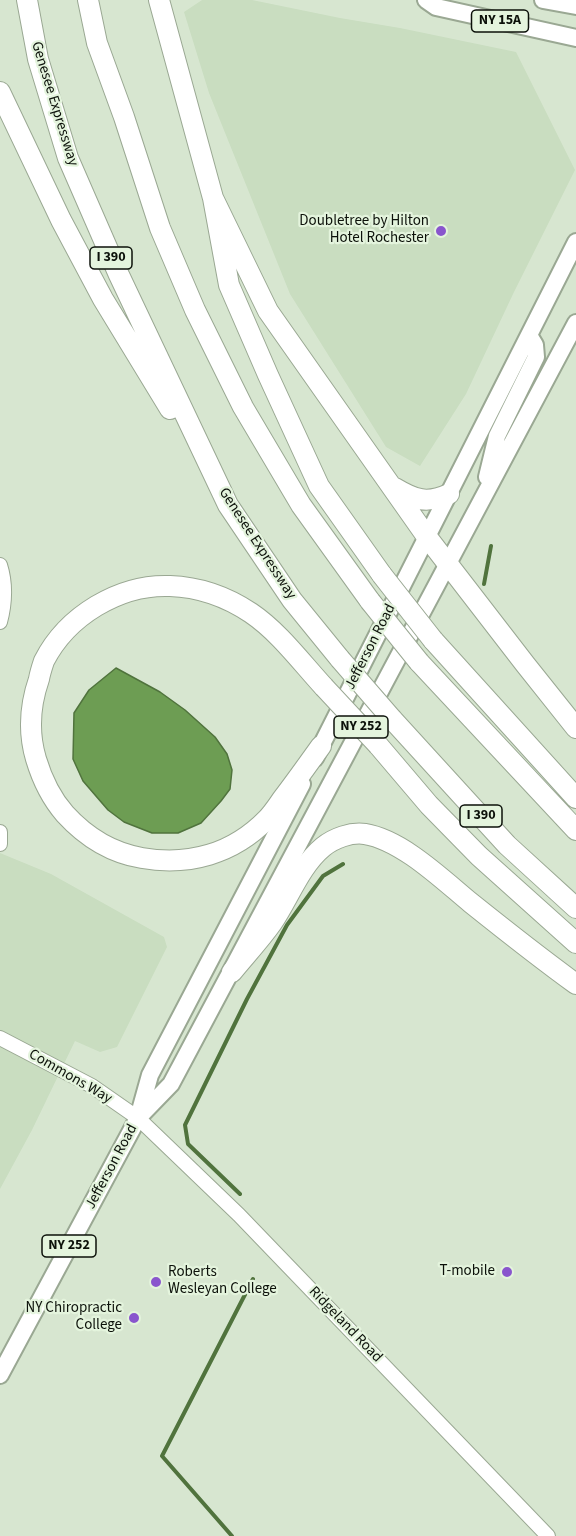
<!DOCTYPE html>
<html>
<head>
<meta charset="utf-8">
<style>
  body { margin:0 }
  canvas { display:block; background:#d7e6d0 }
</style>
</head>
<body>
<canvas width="576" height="1536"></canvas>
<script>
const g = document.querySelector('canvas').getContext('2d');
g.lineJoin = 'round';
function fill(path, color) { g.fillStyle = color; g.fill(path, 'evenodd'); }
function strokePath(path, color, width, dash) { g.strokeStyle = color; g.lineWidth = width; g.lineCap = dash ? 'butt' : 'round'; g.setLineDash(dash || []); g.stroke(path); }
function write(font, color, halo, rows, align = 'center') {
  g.font = font + ' "Source Sans 3",sans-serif'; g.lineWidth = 4.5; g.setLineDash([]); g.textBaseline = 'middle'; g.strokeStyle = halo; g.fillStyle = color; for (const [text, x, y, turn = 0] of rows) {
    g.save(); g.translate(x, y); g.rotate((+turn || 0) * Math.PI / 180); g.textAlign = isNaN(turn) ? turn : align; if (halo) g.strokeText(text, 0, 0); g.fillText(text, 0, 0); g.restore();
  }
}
fill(new Path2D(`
  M202 0H252L340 18 400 28 516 52 575 170 514 292 466 394 420 466 386 447 290 294 209 93 184 12Z
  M0 853 51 874 164 937 167 947 117 1047 100 1052 75 1041 32 1130 0 1189Z`), '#c9ddc0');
const water = new Path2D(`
  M116 668 160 692 185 710 215 737 227 754 232 770 230 789 221 801 201 823 178 833H152L124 822 108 810 83 781 73 759 74 713 89 690Z`);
fill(water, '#6d9d53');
strokePath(water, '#50733d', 1.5);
strokePath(new Path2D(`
  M484 584 491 546
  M240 1194 188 1144 185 1125 247 999 287 925 323 876 343 864
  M232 1536 162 1456 253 1279`), '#50733d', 4);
const minor = new Path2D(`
  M0 565C6 584 5 603 0 622
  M0 832V844
  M0 1038 92 1086 138 1118 239 1215 548 1536`);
const major = new Path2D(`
  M426 0 436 7 576 38
  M543 0 576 6
  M487 477 497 436 536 357 535 345 529 335
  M315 758 576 242
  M141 1115 171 1084 576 323
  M0 1375 138 1118 150 1075 302 784`);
const highway = new Path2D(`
  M27 0 38 59 68 158 119 275 228 505 292 600 340 659
  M88 0 97 43 124 117 160 228 195 310 243 407 301 505 370 601
  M159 0 213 198 229 285 268 375 319 486 382 575
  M0 92 61 220 103 299 170 409
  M213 198 268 311 427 537 525 664 576 728
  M395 488C415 500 427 504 449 494
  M433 640 576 798
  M419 662 576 830
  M392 719 507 845 576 908
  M378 745 429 805 479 856 576 943
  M321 746C308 764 296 781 283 798 278 805 273 813 267 819 233 854 189 866 142 858 112 853 86 837 65 814 51 798 42 779 36 759 28 732 30 705 39 679 40 673 42 667 44 661 67 616 119 584 170 586 199 587 227 597 251 613 279 632 301 662 324 687
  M232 972C245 956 260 940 272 923 289 898 300 866 323 847 334 838 351 832 365 834 402 840 443 880 471 903 506 931 540 958 576 984`);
strokePath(minor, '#9aa893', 16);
strokePath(major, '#9aa893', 20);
strokePath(highway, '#9aa893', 22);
strokePath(minor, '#fff', 14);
strokePath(major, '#fff', 16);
strokePath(highway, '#fff', 20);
const highwayBridge = new Path2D(`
  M382 575 433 640
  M370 601 419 662
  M340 659 392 719
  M324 687 378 745`);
strokePath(highwayBridge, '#9aa893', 22, []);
strokePath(highwayBridge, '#fff', 20);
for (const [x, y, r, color] of [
  [441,231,6,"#8955cd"],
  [507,1272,6,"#8955cd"],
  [156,1282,6,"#8955cd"],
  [134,1318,6,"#8955cd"]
]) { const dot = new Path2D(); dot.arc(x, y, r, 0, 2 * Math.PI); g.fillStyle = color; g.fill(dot); strokePath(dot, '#e4f4dd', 2); }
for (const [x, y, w] of [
  [500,21,57],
  [111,258,42],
  [361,727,54],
  [481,816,42],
  [69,1246,54]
]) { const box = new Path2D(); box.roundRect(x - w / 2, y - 11, w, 22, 4.5); g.fillStyle = '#e4f4dd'; g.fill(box); strokePath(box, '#0c110a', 1.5); }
write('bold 14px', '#0c110a', null, [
  ["NY 15A",500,21],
  ["I 390",111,258],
  ["NY 252",361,727],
  ["I 390",481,816],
  ["NY 252",69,1246]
]);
write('15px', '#0c110a', '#e4f4dd', [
  ["Genesee Expressway",54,104,73],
  ["Genesee Expressway",257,544,57],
  ["Jefferson Road",371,647,-63],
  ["Commons Way",70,1077,30],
  ["Jefferson Road",112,1167,-62],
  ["Ridgeland Road",345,1325,46]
]);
write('15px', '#0c110a', '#e4f4dd', [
  ["Doubletree by Hilton",429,222],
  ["Hotel Rochester",429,239],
  ["T-mobile",495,1272],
  ["Roberts",168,1273,"left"],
  ["Wesleyan College",168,1290,"left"],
  ["NY Chiropractic",122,1309],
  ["College",122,1326]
], 'right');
</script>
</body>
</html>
